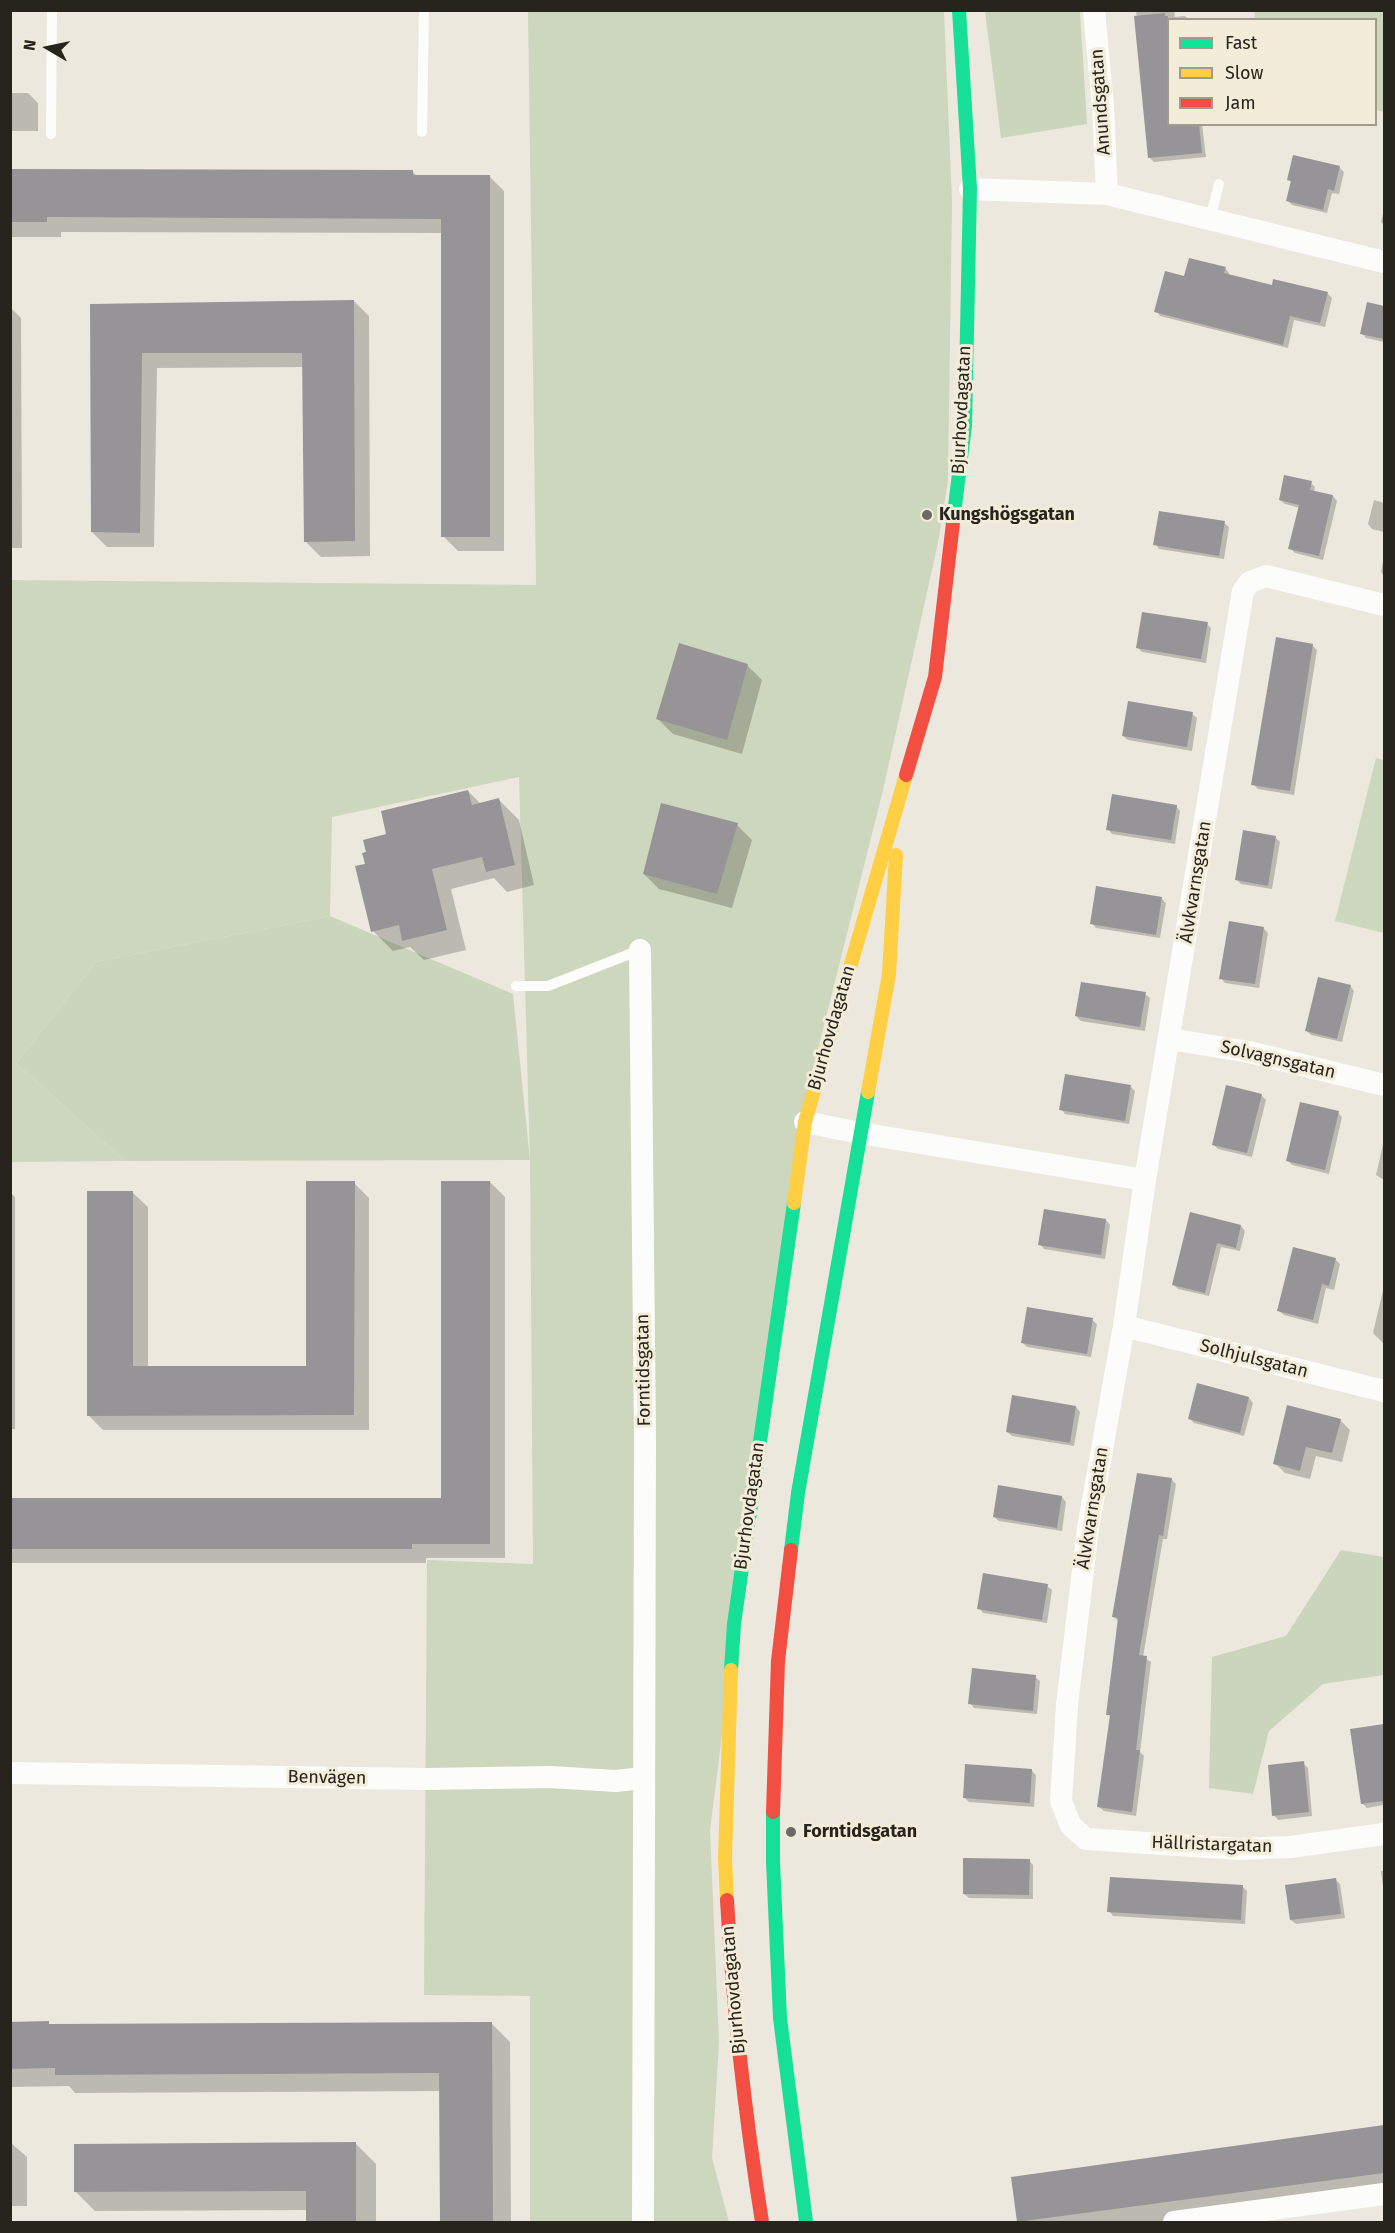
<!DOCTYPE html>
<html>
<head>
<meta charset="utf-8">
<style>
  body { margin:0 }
  #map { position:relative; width:1395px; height:2233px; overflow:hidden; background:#ece8de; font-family:"Fira Sans",sans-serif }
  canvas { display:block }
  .frame { position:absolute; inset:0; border:12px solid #26241d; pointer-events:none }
  .legend { position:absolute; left:1167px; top:18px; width:210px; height:108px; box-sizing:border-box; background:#f2ecd8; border:2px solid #a09c8d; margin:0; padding:8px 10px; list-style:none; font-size:18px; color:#26241d }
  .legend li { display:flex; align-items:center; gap:12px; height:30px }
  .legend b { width:30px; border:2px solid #a09c8d }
  .north { position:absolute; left:18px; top:18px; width:60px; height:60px; -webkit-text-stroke:4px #f2ecd8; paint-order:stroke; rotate:279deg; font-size:16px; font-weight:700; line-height:24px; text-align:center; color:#26241d }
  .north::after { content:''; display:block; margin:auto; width:21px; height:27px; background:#26241d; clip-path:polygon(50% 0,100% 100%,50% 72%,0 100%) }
</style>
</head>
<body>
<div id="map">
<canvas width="1395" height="2233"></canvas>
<div class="frame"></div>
<ul class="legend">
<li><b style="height:8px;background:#16e098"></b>Fast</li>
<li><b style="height:8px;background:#ffcf43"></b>Slow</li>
<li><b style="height:8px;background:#f24e42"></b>Jam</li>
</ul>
<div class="north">N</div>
</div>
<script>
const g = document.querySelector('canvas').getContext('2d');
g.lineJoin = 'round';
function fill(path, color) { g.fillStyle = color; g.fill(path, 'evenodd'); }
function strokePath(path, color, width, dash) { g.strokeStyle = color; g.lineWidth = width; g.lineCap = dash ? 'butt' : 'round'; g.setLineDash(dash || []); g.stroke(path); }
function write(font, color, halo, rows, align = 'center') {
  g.font = font + ' "Fira Sans",sans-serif'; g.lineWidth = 6; g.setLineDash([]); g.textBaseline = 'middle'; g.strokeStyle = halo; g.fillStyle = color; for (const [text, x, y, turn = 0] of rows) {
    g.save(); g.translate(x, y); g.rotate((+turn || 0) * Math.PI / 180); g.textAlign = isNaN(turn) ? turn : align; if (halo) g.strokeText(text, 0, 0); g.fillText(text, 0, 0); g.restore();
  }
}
fill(new Path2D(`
  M528 11H944L952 201 948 481 938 543 883 790 800 1121 710 1830 719 2042 712 2158 729 2222H530V1996L424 1995 427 1560 533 1564 530 1160 519 777 332 817 330 916 96 962 16 1063 125 1161 11 1162V580L536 585Z
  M1255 11H1384V112L1376 110V20L1254 19Z
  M1376 758 1384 760V933L1335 921Z`), '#cdd7be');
fill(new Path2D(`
  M985 11H1080L1087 124 1001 138Z
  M330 916 513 994 530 1160 125 1161 16 1063 96 962Z
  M1341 1550 1384 1557V1675L1323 1684 1269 1731 1253 1794 1209 1788 1212 1657 1286 1636Z`), '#cbd5bb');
fill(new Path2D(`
  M1136 10H1174L1175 17 1185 16 1189 20H1168V124H1202L1206 157 1154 162 1149 157Z
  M10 93H28L38 103V131H10Z
  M1339 167 1344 172 1339 194 1332 193 1327 213 1292 205 1288 201 1292 183 1288 179Z
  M10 171H412L417 176H489L504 191V551H458L443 536V233L61 232V237H10Z
  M1384 209V225L1381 222Z
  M1225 268 1229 273V276L1273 287 1327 293 1332 298 1325 327 1294 320 1288 348 1160 316 1156 311 1185 278Z
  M354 301 369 316 370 556 321 557 306 542 304 367 157 368 154 547H107L92 532V306Z
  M1368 304 1384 307V342L1366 338 1362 333Z
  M10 307 21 318 22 548H10Z
  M1311 483 1315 487 1314 492 1333 496 1337 501 1323 560 1295 553 1290 548 1300 508 1285 504 1280 500Z
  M1374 500 1384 503V532L1372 529 1368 524Z
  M1224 523 1229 527 1224 559 1159 549 1155 544Z
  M1384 556V576L1381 572Z
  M1207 624 1211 628 1206 663 1142 652 1138 648Z
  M1312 645 1317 650 1294 795 1258 789 1253 784Z
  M747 665 762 680 742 754 673 734 658 719Z
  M1192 714 1197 718 1192 751 1128 740 1123 736Z
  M468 791 481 804 499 800 519 820 534 885 507 892 494 878 451 889 466 950 424 960 410 947 393 951 373 931 366 865 388 835Z
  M1176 806 1180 811 1175 844 1112 834 1108 829Z
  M737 825 752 840 732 908 659 889 644 874Z
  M1275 837 1280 842 1272 889 1241 884 1237 880Z
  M1161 898 1166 903 1160 938 1096 928 1092 923Z
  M1263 928 1268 933 1259 988 1225 983 1221 978Z
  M1350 986 1354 991 1342 1042 1311 1035 1306 1030Z
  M1145 994 1150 998 1145 1031 1081 1021 1076 1016Z
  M1131 1087 1135 1091 1129 1124 1065 1114 1061 1109Z
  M1261 1095 1266 1100 1252 1157 1218 1149 1213 1144Z
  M1338 1113 1342 1117 1329 1174 1292 1165 1287 1160Z
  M1384 1140V1180L1376 1175Z
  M490 1182 505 1197V1558H426V1563H10V1500H443Z
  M354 1183 369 1198V1430H103L88 1415 132 1192 148 1207V1367H308Z
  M10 1192 15 1197V1429H10Z
  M1191 1214 1241 1226 1245 1231 1240 1251 1221 1247 1209 1296 1178 1289 1173 1284Z
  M1106 1220 1110 1225 1105 1259 1044 1249 1040 1244Z
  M1335 1259 1340 1264 1334 1290 1326 1288 1318 1324 1284 1315 1279 1311Z
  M1384 1286V1344L1373 1333Z
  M1092 1320 1097 1324 1091 1357 1027 1347 1022 1342Z
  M1249 1398 1253 1403 1244 1436 1194 1423 1189 1418Z
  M1076 1407 1080 1412 1074 1446 1012 1436 1007 1432Z
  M1340 1420 1350 1430 1342 1462 1316 1456 1310 1479 1285 1473 1275 1463Z
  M1171 1479 1176 1484 1167 1539H1163L1143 1657 1151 1662 1140 1752 1144 1756 1136 1816 1104 1811 1099 1807 1111 1717 1107 1714 1119 1622 1114 1617Z
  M1062 1497 1066 1502 1062 1531 999 1521 994 1517Z
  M1047 1586 1052 1590 1047 1623 983 1613 979 1608Z
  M1035 1677 1040 1681 1037 1714 974 1708 970 1703Z
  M1383 1726 1384 1805 1367 1808 1362 1803Z
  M1303 1763 1308 1768 1312 1816 1278 1820 1274 1815Z
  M1031 1770 1036 1775 1034 1807 969 1802 964 1797Z
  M1029 1860 1033 1865V1899L969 1898 964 1894Z
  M1381 1871H1384V1895Z
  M1335 1879 1340 1884 1345 1918 1296 1924 1291 1920Z
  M1243 1887 1247 1891 1245 1924 1113 1916 1109 1911Z
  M10 2023H48L51 2026 491 2023 510 2042 511 2222H441V2091L75 2093 69 2086 10 2087Z
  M1384 2127V2194L1225 2222H1019L1013 2179Z
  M10 2142 27 2157V2206H10Z
  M356 2144 376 2164V2222H307V2210L95 2211 75 2191Z`), '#0003');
fill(new Path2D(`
  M1165 13V16H1168V124H1199L1202 153 1148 158 1134 16Z
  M1293 155 1340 166 1334 191 1328 189 1323 210 1286 201 1291 181 1287 180Z
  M10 169 413 170V175H490V537H441V219L47 217V222H10Z
  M1189 258 1226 267 1224 273 1272 285 1273 279 1328 292 1320 323 1290 316 1283 345 1154 312 1165 271 1184 276Z
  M354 300 355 541 304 542 302 353H142L140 533 91 532 90 304Z
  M1367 302 1384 306V339L1360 334Z
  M1284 475 1312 481 1310 490 1333 495 1319 556 1288 549 1299 505 1279 500Z
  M1159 511 1225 521 1219 556 1153 545Z
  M1142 612 1208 622 1201 659 1136 648Z
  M1276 637 1313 644 1290 791 1251 785Z
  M679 643 748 664 727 740 656 719Z
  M1128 701 1193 712 1187 747 1122 736Z
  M468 790 472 805 499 798 515 865 486 872 482 857 432 869 447 930 402 941 399 925 371 932 355 866 365 864 362 853 366 852 363 840 386 834 381 811Z
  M1112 794 1177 805 1171 840 1106 830Z
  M661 803 738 823 717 894 643 874Z
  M1243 830 1276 836 1268 886 1235 880Z
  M1096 886 1162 897 1156 935 1090 924Z
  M1229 921 1264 927 1255 984 1219 979Z
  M1318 977 1351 985 1337 1039 1305 1031Z
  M1081 982 1146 992 1140 1027 1075 1016Z
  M1065 1074 1131 1085 1125 1121 1059 1110Z
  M1226 1085 1262 1094 1247 1153 1212 1145Z
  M1300 1102 1339 1111 1325 1170 1286 1161Z
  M306 1181H355L354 1415 87 1416V1191H133V1366H306Z
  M441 1181H490V1544H412V1549H10V1498H441Z
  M1044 1209 1106 1219 1101 1255 1038 1245Z
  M1190 1212 1241 1225 1236 1248 1217 1243 1205 1293 1172 1285Z
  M1293 1247 1336 1258 1329 1286 1322 1284 1313 1320 1277 1311Z
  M1027 1307 1093 1318 1087 1354 1021 1343Z
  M1197 1383 1249 1397 1240 1433 1188 1419Z
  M1012 1395 1076 1406 1070 1443 1006 1432Z
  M1287 1405 1341 1419 1332 1453 1306 1447 1300 1471 1273 1464Z
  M1137 1473 1172 1478 1163 1536 1159 1535 1139 1655 1147 1656 1136 1750H1140L1132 1812 1097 1807 1110 1715H1106L1118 1618 1112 1617Z
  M998 1485 1062 1496 1057 1528 993 1517Z
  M983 1573 1048 1584 1042 1620 977 1609Z
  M972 1668 1036 1675 1033 1711 968 1704Z
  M1384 1724V1801L1361 1804 1350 1729Z
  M1304 1761 1309 1812 1272 1816 1268 1765Z
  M965 1764 1032 1769 1030 1803 963 1798Z
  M963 1858 1030 1859 1029 1895 963 1894Z
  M1110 1877 1243 1885 1241 1920 1107 1912Z
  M1336 1878 1341 1914 1290 1920 1285 1885Z
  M49 2021V2024L492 2022 493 2223H440L439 2073 55 2075V2068L10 2069V2022Z
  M1384 2125V2173L1017 2222 1011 2177Z
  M356 2142V2223H306V2191L74 2192V2144Z`), '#969496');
strokePath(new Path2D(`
  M422 132 424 10
  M51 134 52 10
  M1210 219 1219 184
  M516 986H548L640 950`), '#fcfcfa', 10);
strokePath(new Path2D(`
  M1094 10 1103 106 1107 194
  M970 189 1107 194 1384 262
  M1384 605 1266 576 1250 582 1243 591 1145 1180 1124 1326 1088 1528 1067 1705 1061 1801 1071 1826 1086 1839 1239 1849 1290 1847 1384 1834
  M640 950 645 1440 643 2222
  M1170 1039 1249 1052 1384 1085
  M805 1122 860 1133 1145 1180
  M1124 1326 1384 1391
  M10 1773 426 1779 550 1777 616 1781 643 1778
  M1174 2222 1384 2194`), '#fcfcfa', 22);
strokePath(new Path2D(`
  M954 514 965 426 970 189 959 10
  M791 1550 798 1493 868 1092
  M731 1670 734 1624 794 1203
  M773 1812V1862L780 2018 806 2222`), '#16e098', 14);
strokePath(new Path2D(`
  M868 1092 889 974 896 855
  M794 1203 805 1122 906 775
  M727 1900 725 1858 731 1670`), '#ffcf43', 14);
strokePath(new Path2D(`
  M906 775 935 677 954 514
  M773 1812 778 1661 791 1550
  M727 1900C733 2008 745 2115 762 2222`), '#f24e42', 14);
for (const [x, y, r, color] of [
  [927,515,6,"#6b6961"],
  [791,1832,6,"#6b6961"]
]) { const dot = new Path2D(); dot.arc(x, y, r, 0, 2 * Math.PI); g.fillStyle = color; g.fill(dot); strokePath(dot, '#f2ecd8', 2); }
write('18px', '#26241d', '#f2ecd8', [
  ["Anundsgatan",1101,102,-94],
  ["Bjurhovdagatan",962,410,-87],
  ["Älvkvarnsgatan",1196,882,-81],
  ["Bjurhovdagatan",832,1028,-74],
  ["Solvagnsgatan",1278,1060,13],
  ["Solhjulsgatan",1254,1359,14],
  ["Forntidsgatan",644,1370,-91],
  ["Bjurhovdagatan",750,1506,-82],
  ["Älvkvarnsgatan",1093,1508,-81],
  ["Benvägen",327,1778,1],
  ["Hällristargatan",1212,1845,2],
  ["Bjurhovdagatan",734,1990,-95]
]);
write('bold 18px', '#26241d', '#f2ecd8', [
  ["Kungshögsgatan",939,515],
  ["Forntidsgatan",803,1832]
], 'left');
</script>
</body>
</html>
